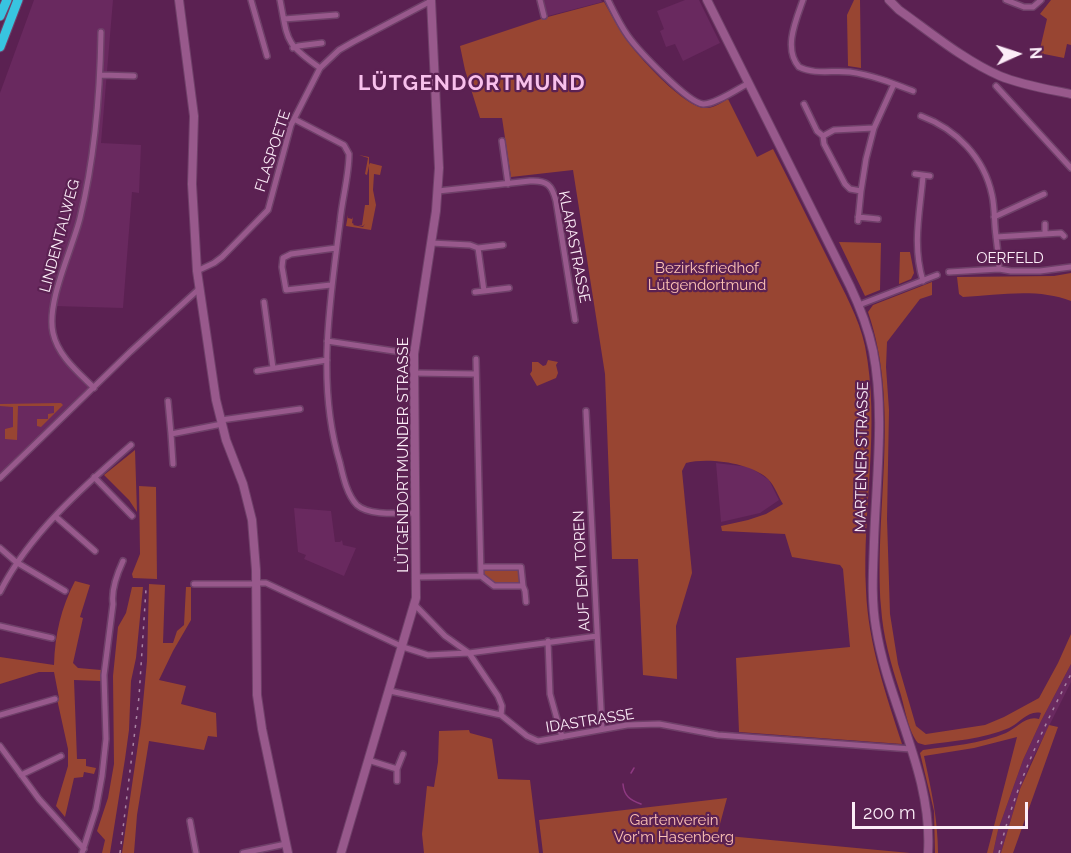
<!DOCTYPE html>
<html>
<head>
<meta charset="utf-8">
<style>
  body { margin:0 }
  #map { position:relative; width:1071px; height:853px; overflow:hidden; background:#5b2152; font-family:Raleway,sans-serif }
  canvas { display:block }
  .north { position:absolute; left:987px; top:24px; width:60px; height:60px; -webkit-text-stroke:4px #5b2152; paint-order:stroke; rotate:87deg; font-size:16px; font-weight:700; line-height:24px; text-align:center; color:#fcedf8 }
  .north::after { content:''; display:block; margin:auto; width:21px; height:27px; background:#fcedf8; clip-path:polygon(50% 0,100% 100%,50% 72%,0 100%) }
  .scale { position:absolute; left:852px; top:802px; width:176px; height:27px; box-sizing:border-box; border:3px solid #fcedf8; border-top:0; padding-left:8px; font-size:18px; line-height:21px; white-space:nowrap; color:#fcedf8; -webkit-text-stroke:4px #5b2152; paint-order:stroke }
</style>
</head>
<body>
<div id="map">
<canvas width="1071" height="853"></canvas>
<div class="north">N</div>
<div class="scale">200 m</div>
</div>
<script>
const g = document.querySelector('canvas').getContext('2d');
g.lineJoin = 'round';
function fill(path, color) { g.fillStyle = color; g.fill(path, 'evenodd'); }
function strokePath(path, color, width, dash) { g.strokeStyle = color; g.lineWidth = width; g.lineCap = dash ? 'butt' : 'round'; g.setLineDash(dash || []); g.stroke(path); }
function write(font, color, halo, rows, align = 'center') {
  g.font = font + ' Raleway,sans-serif'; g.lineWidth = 4.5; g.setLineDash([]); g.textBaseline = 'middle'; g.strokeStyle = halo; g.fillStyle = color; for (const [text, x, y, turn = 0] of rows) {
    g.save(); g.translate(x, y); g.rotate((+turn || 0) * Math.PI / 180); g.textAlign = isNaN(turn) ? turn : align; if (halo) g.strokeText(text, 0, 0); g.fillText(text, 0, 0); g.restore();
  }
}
fill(new Path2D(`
  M34 0H113L101 143 141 145 139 193 132 192 123 308 54 306 52 321 59 351 94 388 0 478V93Z
  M543 0H601L602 2 548 16Z
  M685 0H699L720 43 683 61 675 44 666 47 660 31 664 29 657 11Z
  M716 463 749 467 759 473 769 480 779 500 760 513 721 522Z
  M294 508 331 511 335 542H340L342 540 343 545 356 548 344 576 304 559 306 555 298 552Z
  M1071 664V682L1031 762 1020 789 1001 853H993L998 830 1023 760 1041 721Z`), '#69295f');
fill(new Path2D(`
  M854 0H860L861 68 848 66 847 15Z
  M1051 0H1071V45L1067 44 1064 58 1039 53 1047 19 1040 14Z
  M604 2C611 14 617 26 625 38 636 54 687 111 707 108 714 108 722 102 728 99L757 157 773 149C793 188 812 227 832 267 844 292 859 318 865 346 881 427 862 509 866 590 868 644 886 694 902 744L739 732 736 658 850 647 843 569 840 565 792 557 785 534 722 531 721 526 748 520 766 514 783 504C778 496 775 486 768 479 752 463 708 457 686 463L682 471 692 573 676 626 677 679 643 675 638 559H612L605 374 573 170 511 177 502 118H480L465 70 460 46 544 18Z
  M359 155 369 157V165L370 163 382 166 380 175 374 174 373 190 376 205 371 230 346 226 348 215V218L352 219 353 217 352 223 354 224 353 225 363 227 365 224 363 226 358 225H362L365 205H369V166L367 175 365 174 368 158Z
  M839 242 881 243 880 290 865 296Z
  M900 252H910L914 273 911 279 899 284Z
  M1071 273V301C1038 288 998 295 963 297L959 294 957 277 1054 276Z
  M932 282V295L920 299 887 342 886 367 889 410 887 519 890 614 898 664 916 726 926 734 985 725 1004 717 1039 698 1058 663 1071 634V664L1041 721 1023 760 998 830 993 853H987L1017 737 974 748 924 756C931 789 938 819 938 853H935L934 811 920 753 923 750C950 746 980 744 1006 733 1017 728 1026 715 1039 719L1041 713C1028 710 1020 723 1009 728 983 739 953 741 925 745L918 743C908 731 905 708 900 692 891 664 883 637 881 607 874 508 901 408 868 312L873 305Z
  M548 360 558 362 556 365 558 373 556 378 537 386 530 374 532 371V362H538L543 366 546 365Z
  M61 403 63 405 41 427 37 426V419H48V414L54 413V406H18L17 440 5 439V429L13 427V407L0 406V404Z
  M135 450 137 512 129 500 104 475Z
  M139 486 156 487 157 579 133 578 132 574 140 554Z
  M488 568 519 570 520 583 495 584 484 576V570Z
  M75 581 90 585 80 617 83 618 73 663 78 668 101 670V681L74 680 77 759H86V766L96 768 94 774 84 772 83 777 74 778 65 817 56 806 68 766V749L57 699 59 698 54 672H39L0 684V657L54 665C55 634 61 608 75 581Z
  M149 584 165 585 163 643H173L177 631 184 625 186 587H191V620L173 651 159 680 186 686 181 704 216 713 217 737 208 736 204 750 149 741 137 815 134 853H122L141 724 147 661Z
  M132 587H143L136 658 131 681 129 730 125 759 110 853H102L105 840 97 831 108 798 114 764 113 676 118 627 126 613Z
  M1049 725 1058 727 1013 853H1001L1020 789Z
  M469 730 470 733 492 739 498 779 530 780 539 853H424L422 834 427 786 434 787 438 762 439 731Z
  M727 798 717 835 910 853H543L539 820Z`), '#984532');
strokePath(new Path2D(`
  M631 773 634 768
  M623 784C624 796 630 800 641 804`), '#8e3981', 1.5);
const street = new Path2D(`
  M251 0 267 56
  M280 0C288 40 284 43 320 68
  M540 0 544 16
  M608 0C614 12 620 25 628 36 638 50 688 103 703 104 714 105 739 88 749 83
  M803 0C796 20 783 49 799 67 815 75 833 70 850 72 872 75 892 83 913 91
  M1006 0 1024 7H1033L1041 0
  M284 19 336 15
  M293 48 298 46 322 43
  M101 75 134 76
  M996 86 1071 168
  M804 104 817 131 823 136
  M921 116C956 129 984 157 992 195 995 208 994 223 996 236 997 247 999 257 999 269
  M294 119 344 145 349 154C349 176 342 199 340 222 330 302 316 384 340 463 343 476 347 495 357 505 369 516 400 513 415 513
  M874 128 866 159 861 191 850 189 845 184 824 144 823 136 834 130 874 128 894 84
  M502 141 508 184
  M915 174 930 176
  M923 176C920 212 912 245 923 281
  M438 191 530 181C547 180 552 185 556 201L575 320
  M858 217 878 219
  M994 217 1044 194
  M858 221 861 191
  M1045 224V234
  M996 237 1061 233 1064 236
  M431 243 470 245 478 248 484 291 475 292
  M478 248 503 245
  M197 271 214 263 222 257 268 210 291 125 320 68 339 50 353 42 431 1
  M949 272 999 269 1011 271H1040L1071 267
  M331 285 286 290 282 267 283 258 291 254 336 248
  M484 291 509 288
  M264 302 273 368
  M859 305 937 275
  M327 341 414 354
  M476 359 481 576
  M257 371 327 360
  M414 373 476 374
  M94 388C78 372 58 356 53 333 46 302 72 250 80 218 95 157 100 95 101 32
  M168 401 171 434 222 424
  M586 411 602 729
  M221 420 300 409
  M171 434 173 464
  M94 477 132 516
  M0 478 130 352 200 288
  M56 517 95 551
  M0 548 16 562 65 591
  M416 577 481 576 494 586H523L521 567H481
  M257 583H266L403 647 428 655 469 653 597 636
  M194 584H257
  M523 586 525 591 526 602
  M0 592C29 534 83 487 131 445
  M415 605 445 636 469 653 498 696 502 706 501 715
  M0 626 52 638
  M548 641 550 694 562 737
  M390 691 501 715 527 736 538 741 627 725 659 724 718 735 911 749
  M0 715 55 699
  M0 746 39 799 84 849
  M368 760 397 769V781
  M397 769 403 754
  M21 775 61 756
  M190 821 196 853
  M82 853 96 809 102 776 106 739 104 675 113 604C111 590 117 574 123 561
  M243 853 286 844`);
const secondary = new Path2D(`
  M179 0 194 116 192 184 197 271 216 400 226 440 243 484 252 520 256 570 257 695 262 729 288 853
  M707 0 850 286C860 307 868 328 873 351 885 411 876 480 874 542 873 571 871 599 876 628 888 704 933 774 928 853
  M889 0 899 10C930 32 965 61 1000 76 1022 85 1047 89 1071 94
  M341 853 416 598 414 354 436 211 439 168 431 0`);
const highway = new Path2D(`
  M0 16 7 0
  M0 47 18 0`);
strokePath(street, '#6f4069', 8);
strokePath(secondary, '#6f4069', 10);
strokePath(highway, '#6f4069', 11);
strokePath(street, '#98598c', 5);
strokePath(secondary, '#98598c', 8);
strokePath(highway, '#38c4e0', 9);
strokePath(new Path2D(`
  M120 853 139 697 146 589
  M999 853C1014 789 1041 732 1071 674`), '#aa85a4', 1.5, [3, 6]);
write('15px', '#fcedf8', '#5b2152', [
  ["FLASPOETE",273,151,-72],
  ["LINDENTALWEG",60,236,-75],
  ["KLARASTRASSE",574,247,79],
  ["OERFELD",1010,258],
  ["LÜTGENDORTMUNDER STRASSE",403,455,-90],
  ["MARTENER STRASSE",862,457,-89],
  ["AUF DEM TOREN",582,571,-93],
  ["IDASTRASSE",590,721,-9]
]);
write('15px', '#fdc3b5', '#5b2152', [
  ["Bezirksfriedhof",707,268],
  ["Lütgendortmund",707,285],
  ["Gartenverein",674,820],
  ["Vor'm Hasenberg",674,837]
]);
g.letterSpacing = '1.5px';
write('bold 21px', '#f8c0ec', '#5b2152', [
  ["LÜTGENDORTMUND",472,84]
]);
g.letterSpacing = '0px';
</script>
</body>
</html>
